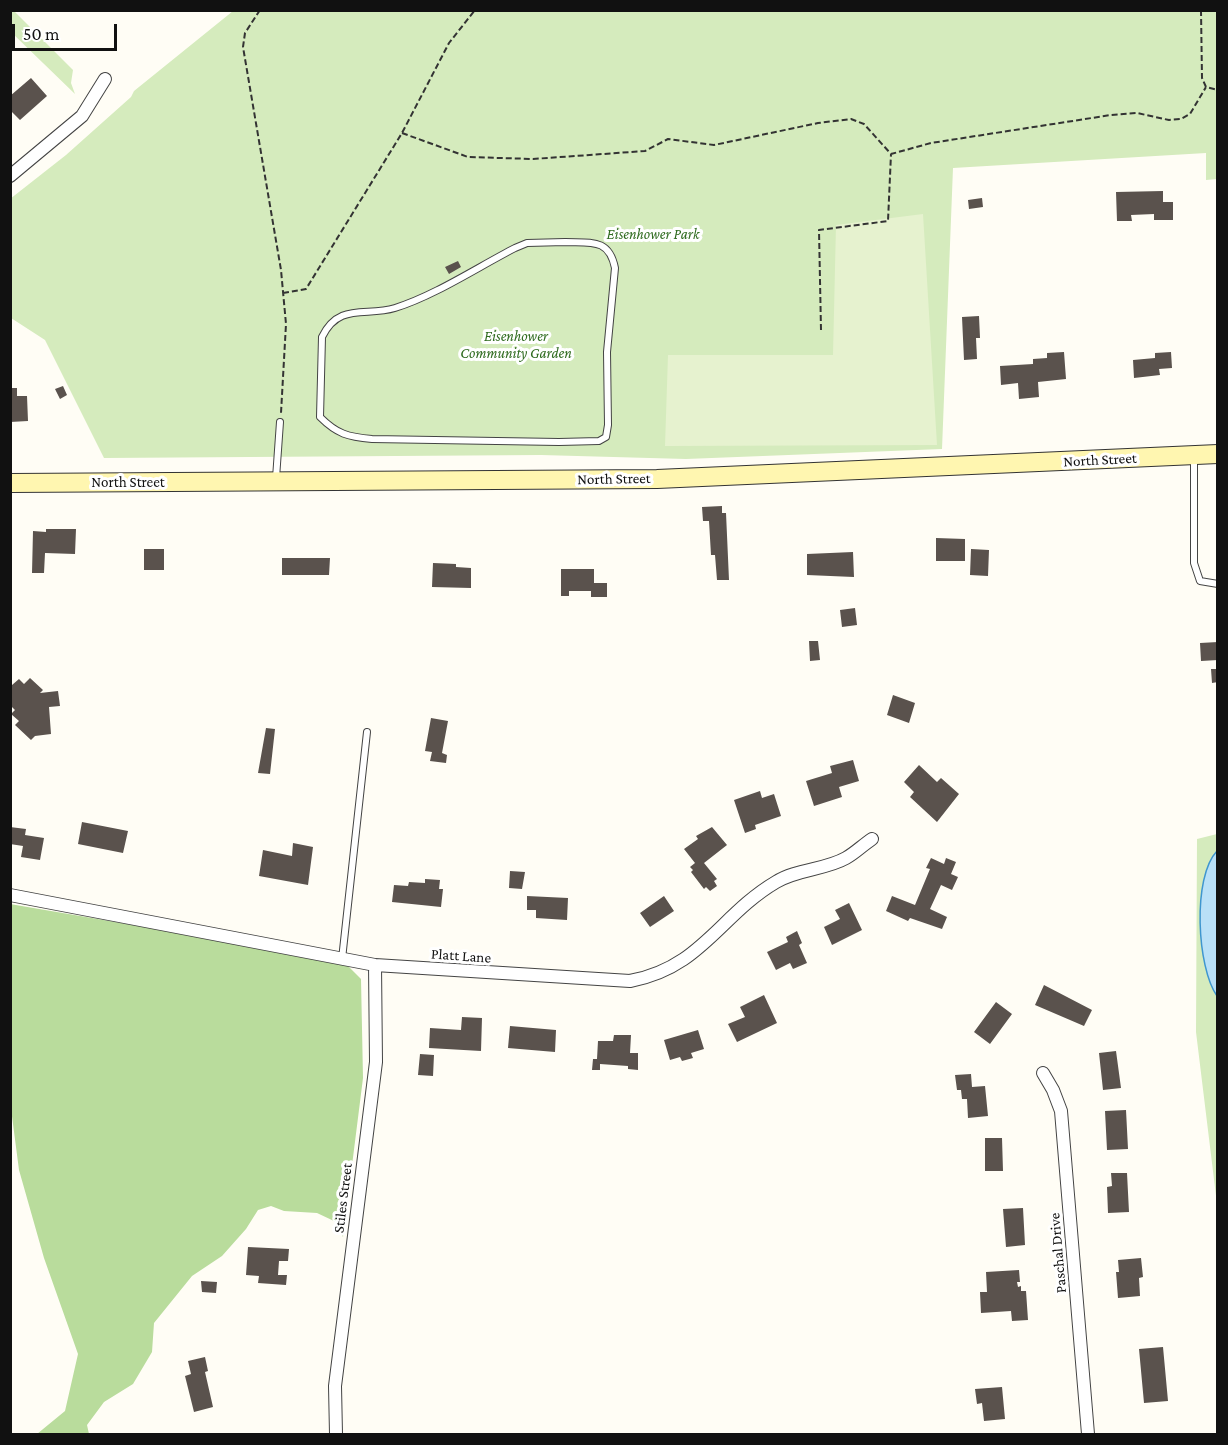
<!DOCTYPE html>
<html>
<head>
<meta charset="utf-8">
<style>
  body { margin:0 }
  #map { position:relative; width:1228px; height:1445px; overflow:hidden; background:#fffdf5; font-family:"Crimson Pro",serif }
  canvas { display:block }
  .frame { position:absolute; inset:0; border:12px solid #111; pointer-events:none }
  .scale { position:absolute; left:12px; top:24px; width:105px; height:27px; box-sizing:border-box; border:3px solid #111; border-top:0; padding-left:8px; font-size:18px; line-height:21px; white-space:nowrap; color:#111; -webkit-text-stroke:4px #fff; paint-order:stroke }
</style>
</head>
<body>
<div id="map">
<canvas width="1228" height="1445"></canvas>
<div class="frame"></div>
<div class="scale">50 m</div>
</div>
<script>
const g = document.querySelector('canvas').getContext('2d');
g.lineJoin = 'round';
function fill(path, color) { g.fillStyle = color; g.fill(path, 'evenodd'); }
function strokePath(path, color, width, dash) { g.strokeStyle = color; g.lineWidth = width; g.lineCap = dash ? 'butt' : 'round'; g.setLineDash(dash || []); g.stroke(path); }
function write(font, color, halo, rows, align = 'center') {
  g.font = font + ' "Crimson Pro",serif'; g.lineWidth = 6; g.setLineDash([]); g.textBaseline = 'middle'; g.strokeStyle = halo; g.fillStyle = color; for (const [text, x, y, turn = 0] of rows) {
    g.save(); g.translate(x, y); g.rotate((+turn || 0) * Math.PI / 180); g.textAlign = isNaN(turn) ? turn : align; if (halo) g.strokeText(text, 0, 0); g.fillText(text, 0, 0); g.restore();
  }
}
fill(new Path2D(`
  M10 11H14L73 70 71 83 75 94 11 32Z
  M233 11H1217V179L1206 180V153L953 168 942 449 686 459 541 455 104 458 45 340 11 318 10 199 66 155 131 97 134 91Z
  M1217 834V1204L1196 1032 1197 839Z`), '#d5ebbd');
fill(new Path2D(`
  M10 904 343 961 361 979 363 1078 343 1237 334 1221 317 1213 284 1211 271 1206 258 1210 246 1229 222 1256 192 1276 154 1323 152 1352 133 1384 104 1402 87 1425 89 1434H37L65 1411 78 1354 44 1258 19 1170 10 1101Z`), '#b9dc9c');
fill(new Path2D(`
  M923 214 937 445 665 446 668 355H833L836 225Z`), '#e6f2cf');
const water = new Path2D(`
  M1217 851V996C1197 968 1192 877 1217 851Z`);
fill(water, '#b9e0f7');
strokePath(water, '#3f96cf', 1.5);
fill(new Path2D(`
  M31 78 47 96 20 120 10 110V96Z
  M1163 191V202H1173V220H1154V214L1131 215 1132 221H1117L1116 192Z
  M982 198 983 207 969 209 968 200Z
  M458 261 461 267 449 274 445 267Z
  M979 316 980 338H976L977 359 964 360 962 317Z
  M1064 352 1066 379 1038 382 1039 397 1019 399 1018 383 1001 385 1000 366 1033 364V359L1047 358V353Z
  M1171 352 1172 368 1159 369 1160 375 1134 378 1133 360 1155 358V353Z
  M63 386 67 395 60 399 55 389Z
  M10 388H17V396H27L28 421 10 422Z
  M722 506V513H726L729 580H717L715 555H711L709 521H703L702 507Z
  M46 529H76L75 554 45 553 44 573H32L33 531 46 532Z
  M936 538 965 539V561H936Z
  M144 549H164V570H144Z
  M971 549 989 550 988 576 970 575Z
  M853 552 854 577 807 575V554Z
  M282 558H330L329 575H282Z
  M433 563 456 564V567L471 568V588L432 587Z
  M561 569H594V583H607V597H591V591H569V596H561Z
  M855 608 857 625 842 627 840 610Z
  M809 641H818L820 660 810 661Z
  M1218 642V660L1201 661 1200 643Z
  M1211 669H1218V682L1212 683Z
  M30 678 43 690 40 693 58 691 60 706 49 707 51 734 35 736 31 740 15 725 19 721 11 714 15 710 10 705V684L12 685 19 679 24 684Z
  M893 695 915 703 909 723 887 715Z
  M431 718 448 721 442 753 447 755 446 763 430 761 432 752 425 751Z
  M266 728 275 729 270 774 258 773Z
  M853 760 859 781 839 787 842 797 814 806 806 781 832 773 830 766Z
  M919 765 937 782 941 778 959 794 937 822 910 797 914 792 904 782Z
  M760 791 762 798 774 794 781 816 755 825 756 829 745 833 734 800Z
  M82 822 128 831 123 853 78 844Z
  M10 827 26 829 25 835 44 838 40 860 21 857 23 846 10 844Z
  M712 827 727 845 704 863 717 879 714 881 717 886 710 891 706 887 704 889 691 872 693 870 690 867 695 863 684 849 698 839 696 836Z
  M293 843 313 847 308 885 259 876 263 850 292 856Z
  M931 858 944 864 946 858 956 862 951 874 958 877 952 890 941 885 930 909 947 917 942 929 910 918 908 921 886 911 892 896 915 905 930 869 926 868Z
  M510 871 525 872 522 889 509 888Z
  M425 879 440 880 439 889H443L441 907 392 902 394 885 408 886 409 882 425 883Z
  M527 896 568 898 567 920 536 918V910H527Z
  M664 896 674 911 650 927 640 913Z
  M849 903 862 930 832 945 824 927 840 919 835 910Z
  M797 931 802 943 799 945 807 963 793 969 790 963 776 970 767 952 788 942 786 937Z
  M1044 985 1092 1010 1084 1026 1035 1005Z
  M764 995 777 1023 737 1042 728 1024 745 1017 740 1007Z
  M996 1002 1012 1014 990 1044 974 1032Z
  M462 1017 482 1018 481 1051 429 1048 430 1028 461 1030Z
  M510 1026 556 1030 555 1052 508 1048Z
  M698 1030 704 1049 691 1053 693 1058 682 1061 680 1057 670 1060 664 1040Z
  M614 1035H631L630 1053H638V1070L628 1069V1066L600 1064V1070H592L593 1059H597L598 1041H613Z
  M1116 1051 1121 1088 1103 1090 1099 1053Z
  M420 1054 434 1055 433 1076 418 1075Z
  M971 1074 972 1087 985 1086 988 1116 968 1118 967 1099H962L961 1090H957L955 1075Z
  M1126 1110 1128 1149 1107 1150 1105 1111Z
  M985 1138H1002L1003 1171H985Z
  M1111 1173H1127L1129 1212 1108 1213 1107 1187 1112 1186Z
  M1023 1208 1025 1245 1006 1247 1003 1209Z
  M248 1247 289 1249 288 1261H279L278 1275H287L286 1285 258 1283 259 1276 246 1275Z
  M1141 1258 1143 1277 1139 1278 1140 1296 1118 1298 1116 1272H1119L1118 1260Z
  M1019 1270 1020 1282H1017L1018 1287 1021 1286V1291H1026L1028 1320 1012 1321 1011 1311 981 1313 980 1292H987L986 1272Z
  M201 1281 217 1282 216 1293 202 1292Z
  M1163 1347 1168 1401 1144 1403 1139 1349Z
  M205 1357 208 1371 205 1372 213 1407 194 1412 185 1376 191 1374 188 1361Z
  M1002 1387 1005 1419 984 1421 982 1403 977 1404 975 1389Z`), '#5a524d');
const service = new Path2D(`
  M565 242C591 243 609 238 615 268L607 352 608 425 606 437 599 441 559 442 372 439C348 437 337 434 320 417L322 337C339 302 366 317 395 308 434 296 478 267 515 248L527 243Z
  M1194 456V563L1200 581 1218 584
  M276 478 280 422
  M342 959 367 732`);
const minor = new Path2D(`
  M10 176 82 116 105 79
  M10 895 375 965 630 981C701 968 720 915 776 882 797 869 825 870 846 858 855 853 863 845 872 839
  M1043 1073 1053 1090 1061 1111 1088 1434
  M336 1434 335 1386 376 1062 375 965`);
const secondary = new Path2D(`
  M10 483 657 479 1218 454`);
strokePath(service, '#444', 8);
strokePath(minor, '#444', 14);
strokePath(secondary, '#333', 20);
strokePath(new Path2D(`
  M260 10 245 33 243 47 281 270 286 324 281 413
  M1201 10 1202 78 1206 87 1218 90
  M402 133 468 157 533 159 645 151 668 139 714 145 818 123 851 119 864 124 891 154 931 143 1111 115 1137 113 1169 120 1181 119 1190 114 1206 87
  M283 293 306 289 402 133 449 43 475 10
  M821 330 819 230 888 221 891 154`), '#333', 2, [6, 3]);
strokePath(service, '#fff', 6);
strokePath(minor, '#fff', 12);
strokePath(secondary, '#fff6b0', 18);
write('italic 15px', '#2f6b1f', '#fff', [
  ["Eisenhower Park",653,234],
  ["Eisenhower",516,336],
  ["Community Garden",516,353]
]);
write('15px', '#111', '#fff', [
  ["North Street",1100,460,-3],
  ["North Street",614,479,-1],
  ["North Street",128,482],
  ["Platt Lane",461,956,4],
  ["Stiles Street",343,1198,-83],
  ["Paschal Drive",1058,1253,-95]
]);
</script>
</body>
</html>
